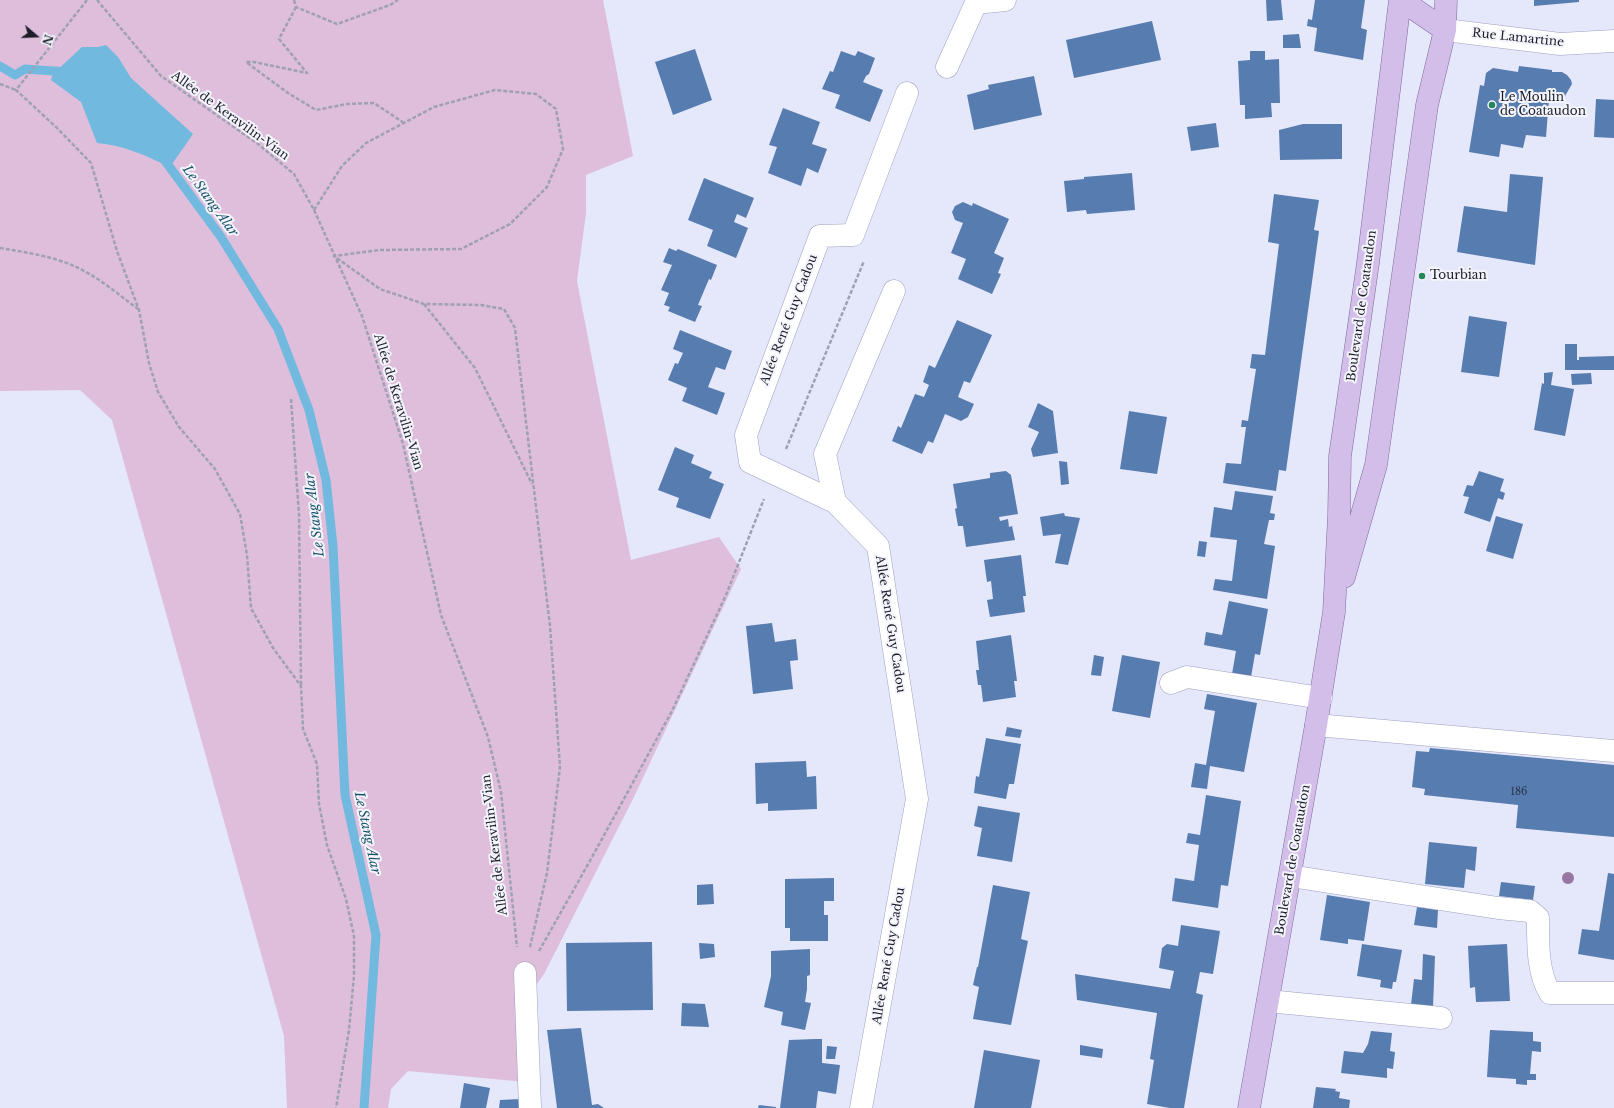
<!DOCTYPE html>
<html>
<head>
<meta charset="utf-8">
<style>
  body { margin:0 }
  #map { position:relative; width:1614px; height:1108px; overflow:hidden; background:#e5e7fb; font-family:"Libre Baskerville",serif }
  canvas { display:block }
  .north { position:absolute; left:16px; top:16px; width:40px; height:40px; -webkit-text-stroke:3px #f4f5fc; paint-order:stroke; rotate:109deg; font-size:11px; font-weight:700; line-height:16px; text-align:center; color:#1c1d29 }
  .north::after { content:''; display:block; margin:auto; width:14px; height:18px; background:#1c1d29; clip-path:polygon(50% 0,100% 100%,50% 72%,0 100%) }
</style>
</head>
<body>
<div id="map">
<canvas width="1614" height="1108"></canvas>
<div class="north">N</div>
</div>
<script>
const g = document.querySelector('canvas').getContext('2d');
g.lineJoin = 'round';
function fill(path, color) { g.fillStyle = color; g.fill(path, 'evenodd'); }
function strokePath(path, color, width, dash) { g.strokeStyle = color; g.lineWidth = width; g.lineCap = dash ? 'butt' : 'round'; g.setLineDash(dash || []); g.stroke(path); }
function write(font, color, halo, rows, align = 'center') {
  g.font = font + ' "Libre Baskerville",serif'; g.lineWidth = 4; g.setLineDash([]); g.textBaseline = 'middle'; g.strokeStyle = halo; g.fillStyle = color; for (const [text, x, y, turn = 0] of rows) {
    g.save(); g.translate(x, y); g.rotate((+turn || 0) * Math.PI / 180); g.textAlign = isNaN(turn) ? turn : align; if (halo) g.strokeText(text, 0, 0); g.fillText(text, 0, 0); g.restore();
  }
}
fill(new Path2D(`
  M0 0H603L633 156 586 175V213L577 281 631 560 719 537 741 569 634 797 544 974 532 991 536 1083 408 1071 391 1089 388 1108H287L284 1036 112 420 80 390 0 391Z`), '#debedb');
fill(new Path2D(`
  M106 45 118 57 131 78 193 134 170 167C147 156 123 145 97 143L81 102 51 80 53 74 82 47H98Z`), '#71b9de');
strokePath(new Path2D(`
  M0 66 15 75 25 69 68 72
  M163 158 221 237 278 329 309 410 326 480 333 546 345 795 376 935 364 1108`), '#71b9de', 9);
fill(new Path2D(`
  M1266 0H1281L1283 20 1267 21Z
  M1315 0H1365L1361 28 1367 30 1363 60 1314 51 1317 28 1307 26 1308 19 1312 20Z
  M1534 0H1579V2L1534 6Z
  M1152 21 1161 60 1074 78 1066 40Z
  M1299 34 1301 48H1283V35Z
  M695 49 712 100 673 115 655 62Z
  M841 51 855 56 858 51 875 58 869 74 866 76 863 82 883 90 870 122 835 108 840 95 822 89 830 71 833 72Z
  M1250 51H1265V60L1279 59 1280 103H1271L1272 117 1245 119V105H1240L1238 61 1250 60Z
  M1519 66 1552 70V72H1562L1567 75 1571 80 1572 84 1565 96 1562 98 1551 97 1549 99 1546 137 1526 135 1523 148 1501 144 1499 157 1469 152 1480 85 1484 86 1486 73 1493 68 1518 72Z
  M1034 76 1042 115 974 130 967 95 989 89 988 85Z
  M1596 99 1614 100V138L1594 137Z
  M783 108 820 122 812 144 827 149 818 173 807 168 801 186 768 173 777 147 769 145Z
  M1216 123 1219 147 1191 151 1187 127Z
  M1303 124H1342V159L1280 160 1279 130Z
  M1132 173 1135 210 1087 214 1086 210 1067 212 1064 181 1084 179V177Z
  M1510 174 1543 177 1535 265 1457 252 1464 206 1507 212Z
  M704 178 754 198 746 218 737 214 734 222 748 228 736 258 707 246 713 230 688 220Z
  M1274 194 1319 200 1314 230 1319 231 1286 471 1279 470 1276 491 1223 483 1226 463 1241 464 1246 427H1241L1242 420 1248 421 1256 369 1250 368 1252 354 1265 355 1279 244 1268 242Z
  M963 202 972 206 973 203 1009 219 994 253 1004 258 998 273 1001 274 992 294 958 279 966 259 951 253 963 223 955 220 952 212 955 206Z
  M669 248 676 251 678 249 717 265 711 280 709 279 698 305 702 306 695 322 668 311 670 307 664 305 669 293 661 290 672 265 663 262Z
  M1469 316 1507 322 1499 377 1461 372Z
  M957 320 992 335 970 383 964 381 958 397 974 404 968 417 961 421 945 414 933 443 928 441 922 454 892 441 898 426 901 428 915 394 924 397 929 385 923 382 929 365 935 368Z
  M680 330 732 351 725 370 716 367 708 387 725 393 717 415 682 401 687 388 668 380 675 363 678 364 683 353 673 349Z
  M1565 344H1577V360H1579V357L1614 356V370H1565Z
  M1553 372 1551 385 1574 389 1565 436 1534 430 1542 383 1544 384V373Z
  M1591 373 1592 384 1572 385 1571 374Z
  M1038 403 1053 411 1058 453 1033 457 1031 449 1039 432 1028 427Z
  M1129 411 1167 417 1157 474 1120 469Z
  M675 447 694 455 691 463 712 472 709 478 724 484 710 519 676 507 679 498 658 490Z
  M1059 461 1067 462 1069 484 1061 485Z
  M1006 471 1011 475 1018 514 999 517 1000 521 1008 519 1009 527 1012 526 1015 540 966 547 963 526H958L955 509 957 508 953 484 990 478V473Z
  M1479 471 1504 479 1500 491 1505 493 1503 500 1498 498 1490 522 1464 513 1469 497 1463 496 1467 485 1473 486Z
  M1235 491 1273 496 1270 513 1275 514 1274 520H1269L1264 544 1275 546 1267 599 1213 590 1215 579 1232 581 1237 540 1210 537 1214 507 1232 510Z
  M1064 513 1065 516 1080 518 1068 565 1055 563 1061 534 1043 536 1040 517Z
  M1496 516 1523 524 1513 559 1486 551Z
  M1199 541 1207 542 1205 557 1197 556Z
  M1021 555 1026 596H1023L1025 612 990 617 987 600 993 599 991 581 987 582 984 560Z
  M1229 601 1268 609 1260 655 1255 654 1251 677 1232 674 1236 651 1204 645 1206 632 1222 635Z
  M772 623 775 642 796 639 798 660 790 661 793 689 753 694 746 626Z
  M1011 635 1017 681H1014L1016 697 983 702 981 685H978L976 670H979L976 641Z
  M1094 655 1104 657 1101 676 1091 675Z
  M1122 655 1160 662 1150 718 1112 711Z
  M1207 694 1257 703 1244 772 1210 766 1207 789 1191 787 1195 763 1206 765 1215 711 1204 709Z
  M1007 727 1022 730 1020 738 1005 736Z
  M986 738 1021 744 1014 784H1009L1006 799 974 793 976 776 979 777Z
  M1430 748 1614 765V837L1516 828 1518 805 1424 795 1425 789 1412 787 1416 751 1429 752Z
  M806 761 807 777 816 776 817 809 768 811V803L756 804 755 763Z
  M1206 795 1241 801 1228 886 1221 885 1218 908 1172 901 1175 878 1194 881 1199 845 1186 843 1188 833 1200 835Z
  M978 806 1020 813 1012 862 977 856 982 828 974 826Z
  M1429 842 1477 847 1475 871 1466 869 1464 888 1425 884Z
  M1608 873 1614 874V960L1578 954 1582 929 1599 931Z
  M834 878V901H824V915H828V941H790V928H785V879Z
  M1501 882 1535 886 1533 900 1499 896Z
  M713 884 714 904 697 905V885Z
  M993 885 1030 892 1021 939 1028 941 1011 1025 973 1019 979 987 973 985 977 967H978Z
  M1327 895 1370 902 1364 941 1348 939V944L1320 940Z
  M1417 907 1438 910 1437 928 1414 925Z
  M1181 925 1220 931 1213 974 1200 972 1196 993 1203 995 1184 1108H1170L1147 1104 1154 1060 1150 1059 1157 1013 1077 1000 1075 974 1170 989 1174 971 1159 968 1162 948 1167 944 1178 946Z
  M652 942 653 1010 567 1011 566 943Z
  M699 943 714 944 715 957 700 959Z
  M1362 944 1402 950 1396 982H1393L1392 989 1380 987 1381 980 1357 976Z
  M1507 944 1510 1001 1476 1002 1475 987 1470 988 1468 946Z
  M810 949V975L807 976V989L805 1002 811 1003 805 1030 781 1025 783 1012 764 1007 771 976V951Z
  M1423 954 1435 956 1433 1007 1411 1005 1414 979 1422 980Z
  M682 1003 705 1004 709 1027 681 1026Z
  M581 1028 592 1105 598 1104 604 1108H557L547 1030Z
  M1490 1030 1533 1032V1041L1541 1042V1052L1532 1051 1530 1074H1536V1080H1527V1085L1516 1084V1079L1487 1077Z
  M1371 1031 1392 1033 1390 1051 1395 1052 1393 1069 1387 1068V1078L1341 1073 1344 1051 1363 1053 1368 1044Z
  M815 1039H822V1063L840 1065 836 1094 818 1091 816 1108H780L789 1040Z
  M1080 1045 1103 1049 1102 1058 1080 1055Z
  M827 1046 837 1047 835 1059H826Z
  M984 1050 1040 1060 1031 1108H974Z
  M464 1083 490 1088 486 1108H460Z
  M1316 1087 1336 1089 1335 1091 1340 1092 1339 1098 1350 1100 1349 1108H1313Z
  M520 1099 521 1108H499L500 1100Z
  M759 1105 776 1107V1108H758Z`), '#577caf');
const minor = new Path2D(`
  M1445 30 1560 44 1614 41
  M947 67 976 3 1005 0
  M835 502 825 454 894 291
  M1171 683 1187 677 1321 698
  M1316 725 1614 751
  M1290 876 1498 908 1530 911 1538 918C1538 941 1537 972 1550 993H1614
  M525 973 530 1108
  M1268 1001 1441 1018
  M861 1108 917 799 878 546 835 502 750 462 746 435 820 236 853 235 907 93`);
const major = new Path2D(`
  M1401 0 1445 30
  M1344 577 1376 465 1427 105 1445 30 1446 0
  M1249 1108 1316 725 1334 612 1339 515 1340 456 1368 263 1400 0`);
strokePath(minor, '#9da0c0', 23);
strokePath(major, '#7f699c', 23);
strokePath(new Path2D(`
  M87 0 16 90 56 127 91 163 117 251 139 310 149 363 158 392 179 427 215 469 240 514 247 555 251 608 273 648 301 686 303 729 317 764 319 804 327 845 346 899 354 936V976L349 1030 336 1108
  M97 0 161 76 258 144 294 174 314 210 362 316 403 444 441 615 488 737 501 792 517 947
  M294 0 296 7 337 24 390 5 398 0
  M296 7 279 39 307 73 254 62H246L288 93 316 110 347 104 374 103 404 123
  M0 84 16 90
  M314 210 342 166 366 143 434 107 495 90 536 94 556 109 563 149 547 187 510 224 461 249 380 250 334 256 380 289 424 304 481 305 504 309 515 328 550 626 560 767 547 873 530 947
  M0 248C24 252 52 256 74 266 97 276 118 294 138 309
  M424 304 475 368 532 484
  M291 399 299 515 301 685
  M786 449 864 261
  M539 951 591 859 672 711 726 595 764 499`), '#9fa1b2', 2.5, [4, 2]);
strokePath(minor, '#fff', 22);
strokePath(major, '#d2bee9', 22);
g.fillStyle = '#9876a0';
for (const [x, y] of [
  [1568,878]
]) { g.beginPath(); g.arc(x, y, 6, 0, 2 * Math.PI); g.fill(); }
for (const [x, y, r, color] of [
  [1492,105,4,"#27855c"],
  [1422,276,4,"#27855c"]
]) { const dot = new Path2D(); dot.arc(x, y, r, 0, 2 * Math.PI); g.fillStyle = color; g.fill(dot); strokePath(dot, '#f4f5fc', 1.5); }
write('10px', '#2b354a', null, [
  ["186",1519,792]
]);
write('12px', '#1c1d29', '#f4f5fc', [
  ["Rue Lamartine",1518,38,6],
  ["Allée de Keravilin-Vian",230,116,36],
  ["Boulevard de Coataudon",1362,306,-82],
  ["Allée René Guy Cadou",789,320,-69],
  ["Allée de Keravilin-Vian",398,402,73],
  ["Allée René Guy Cadou",890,624,81],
  ["Allée de Keravilin-Vian",495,845,-97],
  ["Boulevard de Coataudon",1293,860,-80],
  ["Allée René Guy Cadou",889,956,-80]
]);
write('12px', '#1c1d29', '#f4f5fc', [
  ["Le Moulin",1500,98],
  ["de Coataudon",1500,112],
  ["Tourbian",1430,276]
], 'left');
write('italic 13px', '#19516b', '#f4f5fc', [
  ["Le Stang Alar",210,201,54],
  ["Le Stang Alar",315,515,-97],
  ["Le Stang Alar",367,833,78]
]);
</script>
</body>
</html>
